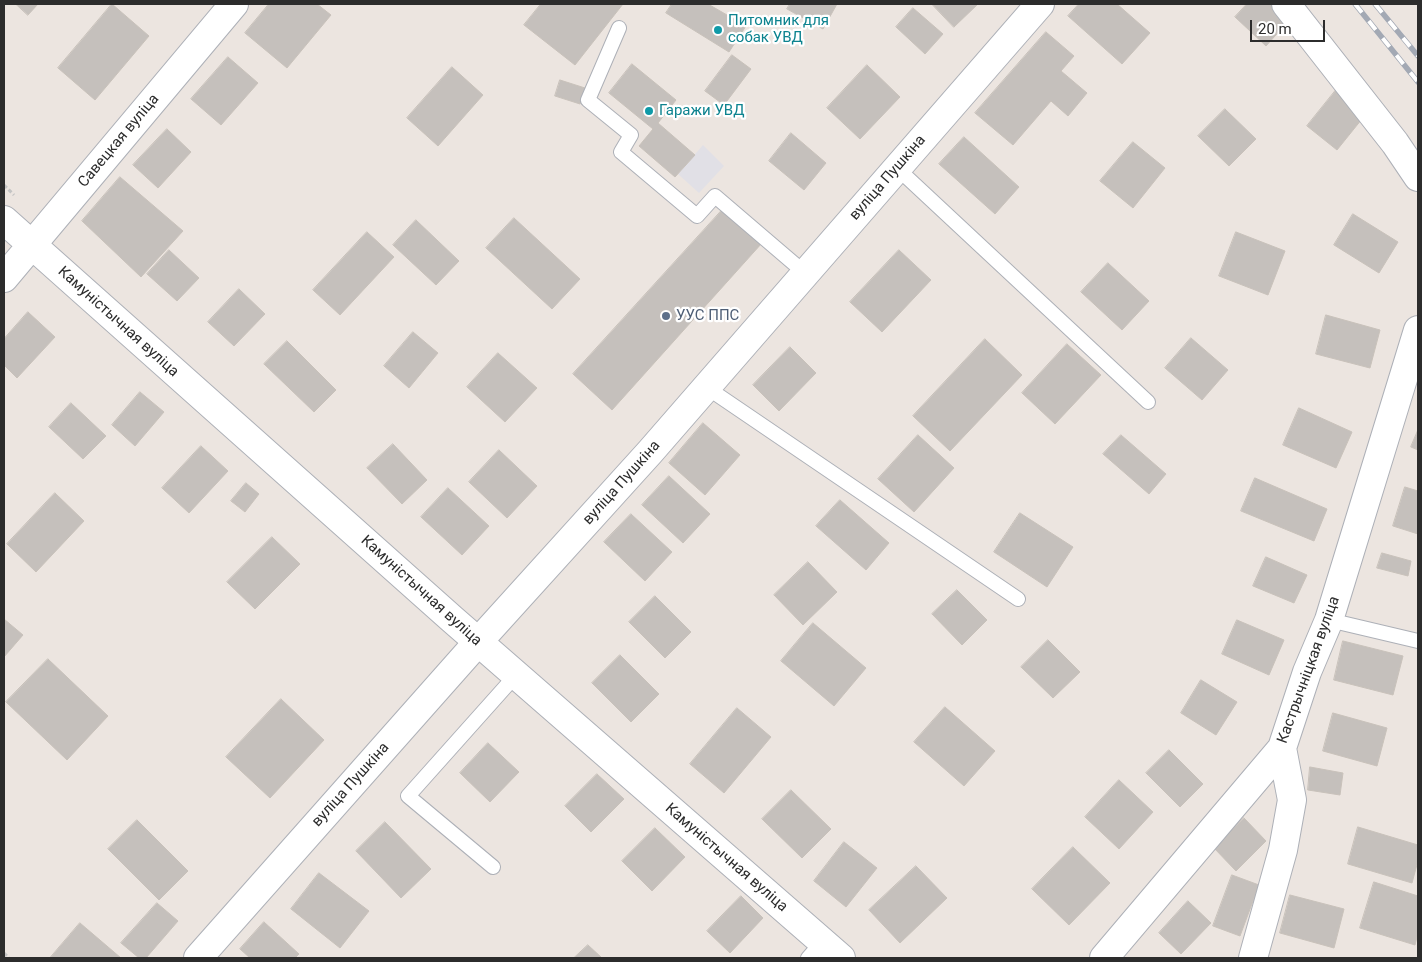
<!DOCTYPE html>
<html>
<head>
<meta charset="utf-8">
<style>
  body { margin:0 }
  #map { position:relative; width:1422px; height:962px; overflow:hidden; background:#ece5e0; font-family:Roboto,sans-serif }
  canvas { display:block }
  .frame { position:absolute; inset:0; border:5px solid #2c2c2c; pointer-events:none }
  .scale { position:absolute; left:1250px; top:20px; width:75px; height:22px; box-sizing:border-box; border:2px solid #2c2c2c; border-top:0; padding-left:6px; font-size:15px; line-height:18px; white-space:nowrap; color:#2c2c2c; -webkit-text-stroke:4px #fff; paint-order:stroke }
</style>
</head>
<body>
<div id="map">
<canvas width="1422" height="962"></canvas>
<div class="frame"></div>
<div class="scale">20 m</div>
</div>
<script>
const g = document.querySelector('canvas').getContext('2d');
g.lineJoin = 'round';
function fill(path, color) { g.fillStyle = color; g.fill(path, 'evenodd'); }
function strokePath(path, color, width, dash) { g.strokeStyle = color; g.lineWidth = width; g.lineCap = dash ? 'butt' : 'round'; g.setLineDash(dash || []); g.stroke(path); }
function write(font, color, halo, rows, align = 'center') {
  g.font = font + ' Roboto,sans-serif'; g.lineWidth = 4.5; g.setLineDash([]); g.textBaseline = 'middle'; g.strokeStyle = halo; g.fillStyle = color; for (const [text, x, y, turn = 0] of rows) {
    g.save(); g.translate(x, y); g.rotate((+turn || 0) * Math.PI / 180); g.textAlign = isNaN(turn) ? turn : align; if (halo) g.strokeText(text, 0, 0); g.fillText(text, 0, 0); g.restore();
  }
}
fill(new Path2D(`
  M703 145 724 166 699 193 678 174Z`), '#e1e0e6');
const building = new Path2D(`
  M16 4H38L28 15Z
  M112 4 149 36 95 100 58 68Z
  M269 4H317L331 15 287 68 245 33Z
  M541 4H623L575 65 524 25Z
  M672 4H708L746 26 729 52 666 13Z
  M790 4H837L823 29 787 9Z
  M932 4H978L954 27Z
  M1079 4H1117L1150 33 1122 64 1068 16Z
  M1247 4H1280L1293 16 1266 46 1235 17Z
  M913 8 943 34 925 54 896 27Z
  M1046 32 1074 56 1061 71 1087 93 1068 116 1051 101 1013 145 975 113Z
  M732 55 751 69 724 105 705 91Z
  M228 57 258 83 221 125 191 99Z
  M632 64 676 100 658 123 695 155 675 177 639 146 653 129 609 93Z
  M867 65 900 97 860 139 827 108Z
  M452 67 483 95 438 146 407 118Z
  M560 80 585 88 580 104 555 96Z
  M1336 90 1366 114 1337 150 1307 126Z
  M1225 109 1256 139 1229 166 1198 136Z
  M167 129 191 152 158 188 133 165Z
  M791 133 826 163 804 190 769 161Z
  M964 137 1019 187 995 214 939 164Z
  M1133 142 1165 168 1133 208 1100 181Z
  M120 177 183 231 141 277 82 221Z
  M724 208 762 243 612 410 573 374Z
  M1353 214 1398 242 1379 273 1334 245Z
  M514 218 580 279 552 309 486 248Z
  M416 220 459 261 436 285 393 245Z
  M367 232 394 257 340 315 313 290Z
  M1236 232 1285 251 1268 295 1219 276Z
  M169 250 199 278 177 301 147 274Z
  M899 250 931 280 882 332 850 302Z
  M1108 263 1149 301 1122 330 1081 292Z
  M239 289 265 314 234 346 208 322Z
  M28 312 55 337 17 378 4 365V339Z
  M1326 315 1380 330 1370 368 1316 354Z
  M413 332 438 353 409 388 384 366Z
  M1191 338 1228 370 1202 400 1165 368Z
  M985 339 1022 375 950 451 913 416Z
  M287 341 336 390 314 412 264 364Z
  M1067 344 1101 375 1055 424 1022 393Z
  M790 347 816 373 779 411 753 385Z
  M498 353 537 388 505 422 467 387Z
  M140 392 164 412 135 446 112 425Z
  M71 403 106 436 83 459 49 427Z
  M1299 408 1352 432 1336 468 1283 445Z
  M703 423 740 455 705 495 669 463Z
  M1418 430V450L1411 447Z
  M918 435 954 468 914 512 878 479Z
  M1121 435 1166 474 1149 494 1103 454Z
  M393 444 427 480 402 504 367 468Z
  M201 446 228 471 189 513 162 488Z
  M499 450 537 486 507 518 469 482Z
  M669 476 710 514 683 543 642 505Z
  M1255 478 1327 509 1314 541 1241 511Z
  M246 483 259 494 245 512 231 501Z
  M1405 487 1418 491V534L1393 526Z
  M448 488 489 526 462 555 421 517Z
  M55 493 84 521 36 572 7 544Z
  M840 500 889 543 866 570 816 526Z
  M1020 513 1073 547 1047 587 994 552Z
  M631 514 672 552 645 581 604 542Z
  M272 537 300 564 255 609 227 582Z
  M1382 553 1411 561 1408 576 1377 568Z
  M1266 557 1307 575 1294 603 1253 586Z
  M808 562 837 592 803 625 774 595Z
  M957 590 987 620 962 645 932 614Z
  M655 596 691 632 665 658 629 622Z
  M4 619 23 635 4 657Z
  M1237 620 1284 640 1269 675 1222 654Z
  M813 623 866 668 834 706 781 661Z
  M1048 640 1080 672 1053 698 1021 667Z
  M1343 641 1403 656 1393 695 1334 680Z
  M620 655 659 694 631 722 592 683Z
  M48 659 108 716 67 760 6 702Z
  M1201 680 1237 702 1216 735 1181 713Z
  M281 699 324 740 270 798 226 757Z
  M945 707 995 751 964 786 914 742Z
  M737 708 771 737 724 793 690 764Z
  M1333 713 1387 728 1377 766 1323 751Z
  M488 743 519 772 490 802 460 773Z
  M1169 750 1203 784 1180 807 1146 773Z
  M1310 767 1343 773 1340 795 1308 790Z
  M597 774 624 799 591 832 565 806Z
  M1119 780 1153 812 1119 849 1085 817Z
  M791 790 831 829 802 858 762 819Z
  M1244 818 1266 841 1236 871 1213 847Z
  M137 820 188 871 159 900 108 849Z
  M385 822 431 869 401 898 356 851Z
  M1358 827 1418 845V861L1412 883 1348 864Z
  M655 828 685 857 652 891 622 861Z
  M844 842 877 868 846 907 814 881Z
  M1073 847 1110 883 1069 925 1032 889Z
  M916 866 947 898 900 943 869 910Z
  M319 873 369 911 340 948 291 909Z
  M1232 875 1259 885 1240 936 1213 926Z
  M1374 882 1418 896V933L1415 945 1360 928Z
  M1290 895 1344 909 1334 948 1280 933Z
  M741 896 763 918 730 953 707 931Z
  M1188 901 1211 923 1181 954 1159 933Z
  M157 903 178 921 146 958H139L121 943Z
  M264 922 299 954 295 958H250L240 949Z
  M80 923 121 958H50Z
  M588 945 602 958H574Z`);
fill(building, '#c5c0bc');
strokePath(building, '#c8c1ba', 1);
const service = new Path2D(`
  M619 28 588 100 631 135 621 152 697 216 715 196 805 273
  M897 168 1148 402
  M706 387 1018 599
  M1329 620 1418 641
  M493 867 408 796 516 675
  M808 958 822 942`);
const minor = new Path2D(`
  M1286 4 1395 143 1418 177
  M4 220 452 619 841 958
  M4 278 234 4
  M1104 958 1282 748 1307 672 1329 620 1418 330
  M1253 958 1283 850 1292 800 1282 748`);
const secondary = new Path2D(`
  M198 958 478 642 650 452 1040 4`);
strokePath(service, '#adb0b7', 16);
strokePath(minor, '#adb0b7', 30);
strokePath(secondary, '#adb0b7', 30);
strokePath(new Path2D(`
  M4 185 14 195
  M4 953 9 958`), '#c4c4c4', 3, [4, 2.5]);
strokePath(service, '#fff', 14);
strokePath(minor, '#fff', 28);
strokePath(secondary, '#fff', 28);
const rail = new Path2D(`
  M1355 4 1418 82
  M1375 4 1418 56`);
strokePath(rail, '#a3a9b4', 5.5);
strokePath(rail, '#fff', 4, [11]);
for (const [x, y, r, color] of [
  [718,30,5,"#0f9aa8"],
  [649,111,5,"#0f9aa8"],
  [666,316,5,"#5c6f8a"]
]) { const dot = new Path2D(); dot.arc(x, y, r, 0, 2 * Math.PI); g.fillStyle = color; g.fill(dot); strokePath(dot, '#fff', 2); }
write('15px', '#0d838f', '#fff', [
  ["Питомник для",728,21],
  ["собак УВД",728,38],
  ["Гаражи УВД",659,111]
], 'left');
write('15px', '#2c2c2c', '#fff', [
  ["Савецкая вуліца",119,141,-50],
  ["вуліца Пушкіна",888,178,-49],
  ["Камуністычная вуліца",118,322,42],
  ["вуліца Пушкіна",622,483,-48],
  ["Камуністычная вуліца",421,591,42],
  ["Кастрычніцкая вуліца",1309,670,-70],
  ["вуліца Пушкіна",351,785,-48],
  ["Камуністычная вуліца",726,858,41]
]);
write('15px', '#4e5e75', '#fff', [
  ["УУС ППС",676,316]
], 'left');
</script>
</body>
</html>
